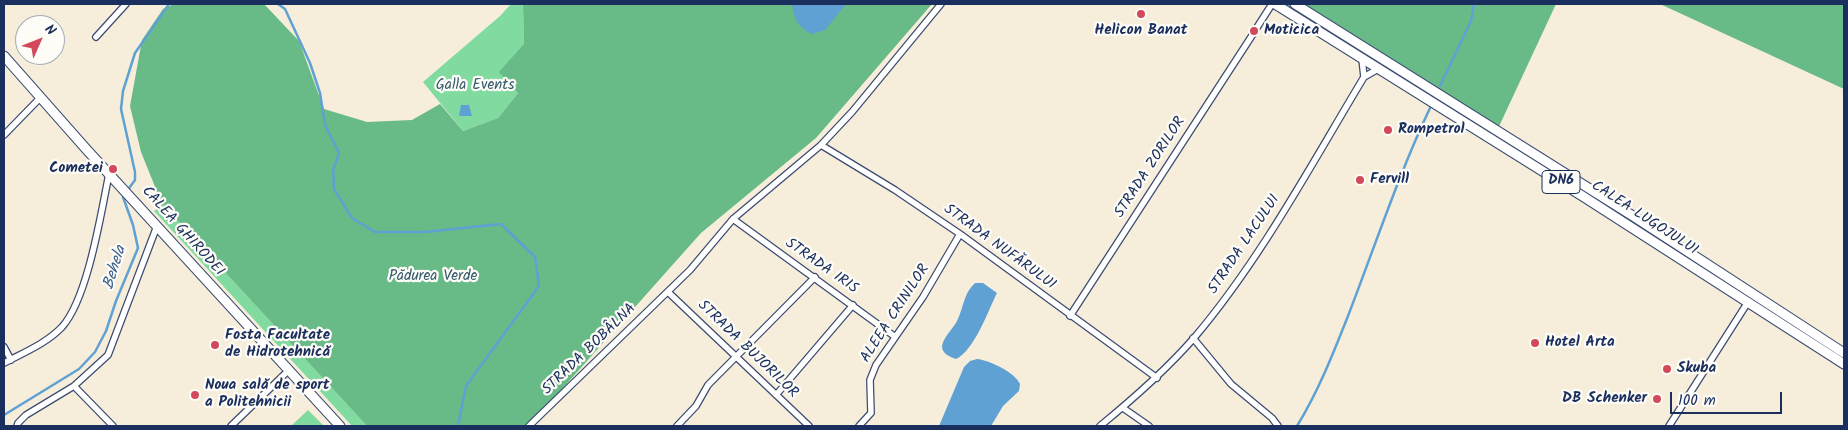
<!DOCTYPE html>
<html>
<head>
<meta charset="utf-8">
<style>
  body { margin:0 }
  #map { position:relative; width:1848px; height:430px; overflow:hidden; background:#f6eedb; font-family:Kalam,sans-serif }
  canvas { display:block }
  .frame { position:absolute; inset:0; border:5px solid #1b2f5e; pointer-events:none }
  .north { position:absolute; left:15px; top:15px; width:50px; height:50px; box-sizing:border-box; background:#fdfcf7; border:1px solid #a3aaba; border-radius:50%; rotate:46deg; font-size:14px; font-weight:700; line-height:20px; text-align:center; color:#1b2f5e }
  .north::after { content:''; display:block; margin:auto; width:18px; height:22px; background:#d1495b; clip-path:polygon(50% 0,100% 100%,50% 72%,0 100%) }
  .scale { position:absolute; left:1670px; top:392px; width:112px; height:22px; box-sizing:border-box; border:2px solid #1b2f5e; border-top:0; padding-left:6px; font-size:15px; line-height:18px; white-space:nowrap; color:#1b2f5e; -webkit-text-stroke:4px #fdfcf7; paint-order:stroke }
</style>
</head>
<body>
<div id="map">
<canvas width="1848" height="430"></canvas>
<div class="frame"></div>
<div class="north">N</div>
<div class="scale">100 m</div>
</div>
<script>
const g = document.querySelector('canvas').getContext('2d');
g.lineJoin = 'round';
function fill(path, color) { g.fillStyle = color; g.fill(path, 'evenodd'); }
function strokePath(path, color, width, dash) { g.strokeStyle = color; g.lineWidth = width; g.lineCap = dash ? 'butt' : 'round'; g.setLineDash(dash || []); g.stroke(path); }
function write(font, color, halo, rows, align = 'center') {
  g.font = font + ' Kalam,sans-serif'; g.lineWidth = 4.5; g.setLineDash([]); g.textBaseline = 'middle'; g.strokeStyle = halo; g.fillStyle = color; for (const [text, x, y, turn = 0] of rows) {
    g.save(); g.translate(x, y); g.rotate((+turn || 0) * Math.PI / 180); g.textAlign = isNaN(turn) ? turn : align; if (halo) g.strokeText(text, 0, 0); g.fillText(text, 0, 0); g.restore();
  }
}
fill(new Path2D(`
  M511 4H523L524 44 518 93 498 118 463 131 423 82 500 16Z
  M162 204 367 426H352L154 211Z
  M308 410 324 426H291Z`), '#81da9f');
fill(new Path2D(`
  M174 4H264L299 41 324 109 367 122 412 120 440 104 463 131 498 118 518 93 499 72 524 44 523 4H932L816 138 701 233 529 426H367L162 204 141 152 130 106 142 40 163 9Z
  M1271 4H1556L1495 135 1434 109Z
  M1660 4H1844V89Z`), '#68ba86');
fill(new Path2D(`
  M792 4H846L825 30 812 34C798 27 794 19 792 4Z
  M461 105H469L472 116H459Z
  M975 283H983L997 293C988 311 974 351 956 359 928 350 950 334 957 321 964 307 963 294 975 283Z
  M977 359C989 360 1016 373 1020 384L1019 391 1003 406 991 426H939L964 367 970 361Z`), '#5fa1d3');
strokePath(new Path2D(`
  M278 4 285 9 310 63 320 93 325 125 339 153 333 171 334 189 352 218 375 232H425L501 224 535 257 539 286 466 386 458 426
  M1440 86 1471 21 1474 4
  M127 191 135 180V172L121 109 123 91 135 53 169 4
  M4 415 79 369 95 352 106 331 116 301 138 248 133 225 123 197 124 195
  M1297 426C1318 392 1333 354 1348 316 1375 246 1398 176 1430 108`), '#5fa1d3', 2.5);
const street = new Path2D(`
  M1256 29 1272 4
  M96 37 126 4
  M1362 59 1364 77
  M4 135 40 98
  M821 145 895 190 960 234 1157 378
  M733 219 894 336
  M668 292 809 426
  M1070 316 1253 34
  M1193 338 1231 384 1272 418 1278 426
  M4 347 11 360
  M4 363C23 353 47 343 62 327 88 298 101 213 109 174
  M74 386 113 426
  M776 395 853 305
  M1123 408 1149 426
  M17 426 18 423 26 415 74 386 108 355 157 226
  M231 426 289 370
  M529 426 690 270 733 219 821 145 852 112 941 4
  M677 426 696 406 708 385 815 277
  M859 426 871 413 870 380 876 365 923 297 960 234
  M1100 426C1133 399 1166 370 1194 338 1261 259 1311 165 1364 77L1378 69
  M1669 426 1748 302`);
const secondary = new Path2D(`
  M4 56 87 150 340 426`);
const primary = new Path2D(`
  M1275 4 1584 197 1844 364
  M1295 4 1633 216 1844 353`);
strokePath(street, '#3c4c71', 8);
strokePath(secondary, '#3c4c71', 11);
strokePath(primary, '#3c4c71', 11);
strokePath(street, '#fff', 5.5);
strokePath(secondary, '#fff', 9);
strokePath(primary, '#fff', 9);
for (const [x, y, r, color] of [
  [1141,14,5,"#d1495b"],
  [1254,31,5,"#d1495b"],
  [1388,130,5,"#d1495b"],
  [113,169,5,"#d1495b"],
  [1360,180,5,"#d1495b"],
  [1535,343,5,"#d1495b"],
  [215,345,5,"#d1495b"],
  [1667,369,5,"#d1495b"],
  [195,395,5,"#d1495b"],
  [1657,399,5,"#d1495b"]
]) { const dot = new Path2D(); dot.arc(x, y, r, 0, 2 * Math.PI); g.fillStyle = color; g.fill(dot); strokePath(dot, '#fdfcf7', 2); }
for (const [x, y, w] of [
  [1561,182,38]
]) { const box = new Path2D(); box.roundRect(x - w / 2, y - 11.5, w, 23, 4); g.fillStyle = '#fdfcf7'; g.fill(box); strokePath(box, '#1b2f5e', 1); }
write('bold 14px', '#1b2f5e', null, [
  ["DN6",1561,182]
]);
write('bold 15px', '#1b2f5e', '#fdfcf7', [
  ["Helicon Banat",1141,31,"center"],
  ["Moticica",1264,31],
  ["Rompetrol",1398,130],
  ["Cometei",103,169,"right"],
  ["Fervill",1370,180],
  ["Fosta Facultate",225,336],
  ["de Hidrotehnică",225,353],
  ["Hotel Arta",1545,343],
  ["Skuba",1677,369],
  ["Noua sală de sport",205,386],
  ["a Politehnicii",205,403],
  ["DB Schenker",1647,399,"right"]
], 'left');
write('15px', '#345a6e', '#fdfcf7', [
  ["Galla Events",475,86],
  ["Pădurea Verde",433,277]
]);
write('15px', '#1b2f5e', '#fdfcf7', [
  ["STRADA ZORILOR",1151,168,-57],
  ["CALEA LUGOJULUI",1644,219,33],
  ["CALEA GHIRODEI",182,232,48],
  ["STRADA LACULUI",1245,245,-56],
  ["STRADA NUFĂRULUI",999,248,36],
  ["STRADA IRIS",821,267,35],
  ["ALEEA CRINILOR",896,314,-57],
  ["STRADA BOBÂLNA",590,350,-44],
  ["STRADA BUJORILOR",747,350,44]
]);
write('italic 16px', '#365d8d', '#fdfcf7', [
  ["Behela",116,268,-73]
]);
</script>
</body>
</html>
